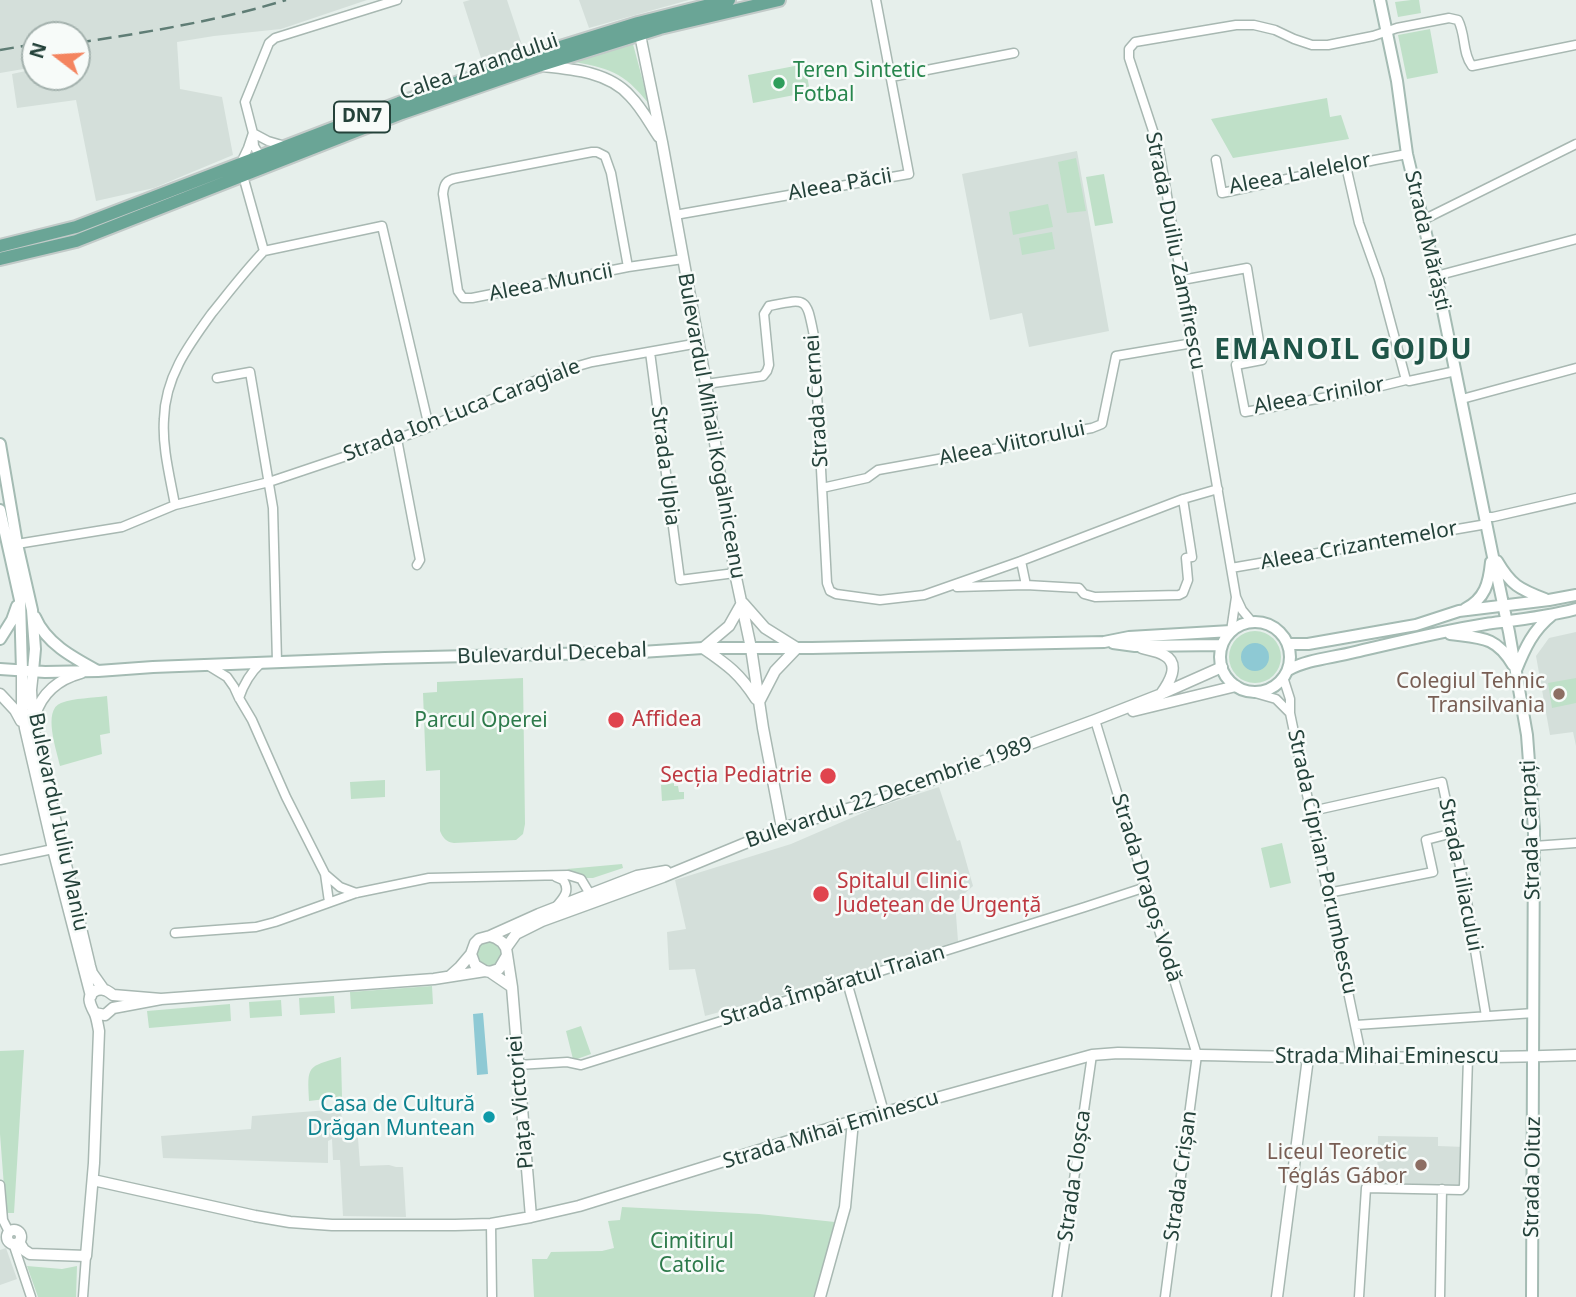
<!DOCTYPE html>
<html>
<head>
<meta charset="utf-8">
<style>
  body { margin:0 }
  #map { position:relative; width:1576px; height:1297px; overflow:hidden; background:#e6efeb; font-family:"Noto Sans",sans-serif }
  canvas { display:block }
  .north { position:absolute; left:21px; top:21px; width:70px; height:70px; box-sizing:border-box; background:#f7fbf9; border:2px solid #a3b1ad; border-radius:50%; rotate:287deg; font-size:19px; font-weight:700; line-height:28px; text-align:center; color:#24423a }
  .north::after { content:''; display:block; margin:auto; width:24px; height:32px; background:#f4845f; clip-path:polygon(50% 0,100% 100%,50% 72%,0 100%) }
</style>
</head>
<body>
<div id="map">
<canvas width="1576" height="1297"></canvas>
<div class="north">N</div>
</div>
<script>
const g = document.querySelector('canvas').getContext('2d');
g.lineJoin = 'round';
function fill(path, color) { g.fillStyle = color; g.fill(path, 'evenodd'); }
function strokePath(path, color, width, dash) { g.strokeStyle = color; g.lineWidth = width; g.lineCap = dash ? 'butt' : 'round'; g.setLineDash(dash || []); g.stroke(path); }
function write(font, color, halo, rows, align = 'center') {
  g.font = font + ' "Noto Sans",sans-serif'; g.lineWidth = 5; g.setLineDash([]); g.textBaseline = 'middle'; g.strokeStyle = halo; g.fillStyle = color; for (const [text, x, y, turn = 0] of rows) {
    g.save(); g.translate(x, y); g.rotate((+turn || 0) * Math.PI / 180); g.textAlign = isNaN(turn) ? turn : align; if (halo) g.strokeText(text, 0, 0); g.fillText(text, 0, 0); g.restore();
  }
}
fill(new Path2D(`
  M0 0H367L281 29 214 36 177 42 180 89 222 97 233 155 154 188 96 201 76 100 17 108 12 74 35 69V77H77V35H35V67L0 73Z
  M470 0H507L523 48 482 61 463 2Z
  M579 0H689L589 28Z
  M1077 151 1109 331 1029 347 1022 313 990 320 962 174Z
  M1576 632V746L1573 732 1550 735 1536 656 1549 638Z
  M939 787 957 841 960 840 973 886 955 902 958 941 779 996 705 1016 695 969 669 970 667 932 686 929 675 880 791 844 872 809Z
  M341 1109 343 1137 341 1138 351 1137 358 1138 360 1166 389 1165 396 1167H403L406 1217 343 1216 340 1160H333L332 1139 328 1141V1163L163 1158 161 1136 251 1129 252 1116Z
  M1378 1136 1438 1137V1146L1465 1147 1464 1185 1377 1183Z
  M6 1248 17 1279 0 1285V1250Z`), '#d4dfda');
fill(new Path2D(`
  M1411 0H1419L1421 13 1398 17 1395 2Z
  M1430 29 1438 73 1407 79 1398 35Z
  M633 44 649 104C623 71 608 68 569 61Z
  M805 64 810 92 753 103 748 75Z
  M1327 98 1330 117 1341 115 1349 139 1233 158 1211 119Z
  M1076 158 1086 211 1067 213 1058 162Z
  M1104 174 1113 223 1095 226 1086 177Z
  M1048 204 1053 227 1013 235 1009 212Z
  M1052 232 1055 249 1022 255 1019 238Z
  M1229 657a26 26 0 1 1 52 0a26 26 0 1 1-52 0Z
  M523 678 525 824 523 834 516 840 454 843C446 842 443 838 440 831V770L426 771 423 693 437 692V682Z
  M1576 678V703L1552 708 1548 683Z
  M107 696 110 733 100 735 102 754 60 766C57 751 42 710 61 703 75 698 92 698 107 696Z
  M385 780V797L351 799 350 782Z
  M674 783V786H678L679 792H684V799L662 801 661 785Z
  M1282 843 1291 883 1270 888 1261 848Z
  M622 864 623 868 593 878H585L567 869Z
  M476 954a13 13 0 1 1 26 0a13 13 0 1 1-26 0Z
  M432 986 433 1004 351 1009 350 992Z
  M334 996 335 1013 300 1015 299 998Z
  M281 1000 282 1016 250 1018 249 1002Z
  M230 1004 231 1021 149 1028 147 1011Z
  M581 1026 591 1054 577 1059H573L566 1031Z
  M24 1050 14 1213H6L0 1134V1051Z
  M341 1057 342 1097 309 1101C307 1065 307 1067 341 1057Z
  M622 1207 759 1214 835 1222 814 1297H534L532 1259H547L551 1252 602 1251 614 1248 608 1221 620 1220Z
  M27 1266 62 1269 77 1266 76 1297H38Z`), '#bfe0c8');
fill(new Path2D(`
  M1241 657a14 14 0 1 1 28 0a14 14 0 1 1-28 0Z
  M483 1013 488 1074 477 1075 473 1014Z`), '#8ec9d4');
const minor = new Path2D(`
  M891 77 1014 53
  M253 133 268 141 285 146
  M261 158 254 146 253 133 245 102 269 43 275 38 397 0
  M1216 160 1222 193 1375 160 1407 154
  M1346 166 1359 223 1379 279 1406 380
  M675 215 909 174 876 0
  M1423 220 1576 144
  M264 251 382 226 429 427
  M628 267 611 173 605 156 597 152H592L457 178C446 180 444 184 443 194L458 291 463 298H472L628 267 683 259
  M1436 276 1576 239
  M1182 280 1247 268 1262 360 1236 365 1245 412 1361 391 1406 380 1409 381 1456 371
  M650 352 680 580 735 573
  M217 378 250 372 273 508 277 662
  M706 384 763 376 767 371 769 365 764 314 769 306C808 298 806 297 814 336L827 583 830 591 836 594 880 600 924 595 1021 561 1183 499 1218 489
  M1462 399 1576 368
  M397 439 420 560 417 565
  M822 488 867 478 878 470 1005 447 1013 442 1092 428 1102 424 1116 356 1193 343
  M175 505C170 477 162 447 164 419 165 377 188 346 212 313 229 292 245 271 264 251L240 165 248 148 253 133
  M1485 517H1493L1576 498
  M17 544 122 527 175 505 269 482 397 439 429 427 519 387 564 370 592 362 699 343
  M1021 561 1026 585
  M1231 568 1487 524
  M957 587 1026 585 1079 588 1084 594 1095 597 1179 595 1183 593 1188 580 1186 558 1192 557 1183 499
  M1252 622 1242 610 1236 597 1159 149 1129 58V49L1135 42 1236 25H1254L1275 30 1294 39 1312 45H1328L1373 36 1397 28 1449 18 1458 20C1466 35 1462 53 1472 66L1576 45
  M1231 631 1236 597
  M209 666 227 677 234 687 239 698 252 720 286 797 325 874 329 902
  M1283 677 1290 699V713
  M1248 691 1276 699 1290 713 1362 1059
  M239 698C244 683 250 673 261 663
  M1095 720 1197 1055 1165 1297
  M1312 811 1442 782 1465 890 1486 1016
  M1534 846 1576 843
  M0 860 53 849
  M326 875 340 887 356 893
  M1328 893 1433 872 1426 840 1453 833
  M556 907C563 898 571 891 563 880L556 877
  M175 933 256 927 275 922 356 893 429 878 568 875 581 879 590 894
  M847 982 884 1112
  M1356 1025 1534 1013
  M518 1065 567 1062 581 1065 1085 907 1146 887
  M0 1185 3 1220 9 1232
  M491 1224 492 1297
  M13 1243 31 1297
  M83 1297 86 1256
  M1057 1297 1092 1055
  M1359 1297 1366 1188 1461 1190 1464 1187 1468 1058
  M1440 1297 1442 1189`);
const tertiary = new Path2D(`
  M639 30 662 142 706 384 735 573 751 648 763 728 782 828
  M542 66C572 69 609 72 630 96 642 108 650 124 659 137
  M742 603 729 626 703 648C728 665 740 674 756 699
  M743 603 765 628 797 648 775 671 759 702
  M1142 648C1149 650 1158 651 1164 655 1181 664 1169 683 1161 694
  M22 671V710L25 728 53 849 91 996
  M33 671 31 690 33 726 90 966 92 973 104 990
  M0 694 15 710 21 721
  M1133 711 1236 686
  M35 715C42 693 59 679 81 673
  M490 936 496 938 502 942 506 948 512 987 531 1217
  M506 948 516 934 542 921 663 877 782 828 875 801 1095 720 1159 695 1222 667
  M506 957 499 969 490 972 485 971 475 965 471 954 475 943 479 939 490 936 539 914 637 876 666 871
  M490 972 512 987
  M450 976 460 967 471 954
  M95 1013 105 1015 113 1008 161 999 434 979 485 971
  M93 1180 255 1216 290 1222 332 1225H455L491 1224 531 1217 579 1206 853 1121 1092 1055 1118 1053C1271 1057 1423 1060 1576 1055
  M7 1237a7 7 0 1 1 14 0a7 7 0 1 1-14 0Z
  M19 1242 24 1250 30 1254 86 1256 94 1163 99 1031C98 1026 97 1019 95 1014 91 1006 84 995 97 990 104 988 108 991 113 995L161 999
  M820 1297 845 1207 853 1121
  M1277 1297 1308 1058`);
const secondary = new Path2D(`
  M1380 0 1397 81 1407 154 1436 276 1492 552 1509 632 1527 735 1534 830 1532 1297
  M0 444 17 544 32 610 35 649 33 671
  M0 510 20 600 22 671
  M1497 561C1511 585 1519 589 1545 599
  M1465 609C1485 599 1489 583 1491 562
  M35 617C46 643 72 657 96 670
  M1220 657a35 35 0 1 1 70 0a35 35 0 1 1-70 0Z
  M1450 634C1481 638 1496 636 1513 665
  M0 639 12 620 17 606
  M1113 643 1135 646 1222 645
  M1288 644H1308L1416 625 1459 611 1549 600 1576 595
  M0 669 45 672 98 671 153 667 385 658 641 652 703 648H812L1104 642 1129 637 1231 631
  M1288 670C1308 659 1332 658 1355 652 1398 642 1442 631 1486 624 1516 620 1546 617 1576 609
  M1516 670C1525 648 1533 630 1552 615`);
const primary = new Path2D(`
  M0 246 76 227 399 103 541 53 638 23 729 0
  M0 259 76 241 402 113 538 66 660 28 779 0`);
strokePath(minor, '#a8b8b2', 11);
strokePath(tertiary, '#a8b8b2', 13);
strokePath(secondary, '#a4bbb3', 14);
strokePath(primary, '#c2cac8', 16);
strokePath(minor, '#fff', 8);
strokePath(tertiary, '#fff', 10);
strokePath(secondary, '#fff', 10);
strokePath(primary, '#6aa596', 12);
strokePath(new Path2D(`
  M77 43C147 32 218 21 286 0
  M0 50 35 44`), '#5f7d75', 2.5, [14, 7]);
for (const [x, y, r, color] of [
  [779,83,7,"#2e9e5b"],
  [1559,694,7,"#8d6e63"],
  [616,720,9,"#e0444e"],
  [828,776,9,"#e0444e"],
  [821,894,9,"#e0444e"],
  [489,1117,7,"#0f9aa8"],
  [1421,1165,7,"#8d6e63"]
]) { const dot = new Path2D(); dot.arc(x, y, r, 0, 2 * Math.PI); g.fillStyle = color; g.fill(dot); strokePath(dot, '#f7fbf9', 2.5); }
for (const [x, y, w] of [
  [362,117,56]
]) { const box = new Path2D(); box.roundRect(x - w / 2, y - 15.5, w, 31, 5); g.fillStyle = '#f7fbf9'; g.fill(box); strokePath(box, '#24423a', 2); }
write('bold 19px', '#24423a', null, [
  ["DN7",362,117]
]);
write('21px', '#24423a', '#f7fbf9', [
  ["Calea Zarandului",479,67,-19],
  ["Aleea Lalelelor",1300,174,-11],
  ["Aleea Păcii",840,185,-10],
  ["Strada Mărăști",1427,241,77],
  ["Strada Duiliu Zamfirescu",1175,251,79],
  ["Aleea Muncii",551,283,-11],
  ["Aleea Crinilor",1319,396,-10],
  ["Strada Cernei",817,401,-94],
  ["Strada Ion Luca Caragiale",462,411,-21],
  ["Bulevardul Mihail Kogălniceanu",711,426,80],
  ["Aleea Viitorului",1012,444,-12],
  ["Strada Ulpia",665,466,83],
  ["Aleea Crizantemelor",1359,546,-10],
  ["Bulevardul Decebal",552,654,-2],
  ["Bulevardul 22 Decembrie 1989",889,793,-19],
  ["Bulevardul Iuliu Maniu",58,822,78],
  ["Strada Carpați",1531,830,-92],
  ["Strada Ciprian Porumbescu",1322,862,78],
  ["Strada Liliacului",1460,875,79],
  ["Strada Dragoș Vodă",1146,888,73],
  ["Strada Împăratul Traian",833,986,-17],
  ["Strada Mihai Eminescu",1387,1057],
  ["Piața Victoriei",521,1102,-95],
  ["Strada Mihai Eminescu",831,1130,-17],
  ["Strada Cloșca",1075,1176,-82],
  ["Strada Crișan",1181,1176,-82],
  ["Strada Oituz",1533,1177,-89]
]);
write('21px', '#27864d', '#f7fbf9', [
  ["Teren Sintetic",793,71],
  ["Fotbal",793,95]
], 'left');
write('21px', '#785e54', '#f7fbf9', [
  ["Colegiul Tehnic",1545,682],
  ["Transilvania",1545,706],
  ["Liceul Teoretic",1407,1153],
  ["Téglás Gábor",1407,1177]
], 'right');
write('21px', '#be3a42', '#f7fbf9', [
  ["Affidea",632,720],
  ["Secția Pediatrie",812,776,"right"],
  ["Spitalul Clinic",837,882],
  ["Județean de Urgență",837,906]
], 'left');
write('21px', '#2d7a4b', '#f7fbf9', [
  ["Parcul Operei",481,721],
  ["Cimitirul",692,1242],
  ["Catolic",692,1266]
]);
write('21px', '#0d838f', '#f7fbf9', [
  ["Casa de Cultură",475,1105],
  ["Drăgan Muntean",475,1129]
], 'right');
g.letterSpacing = '2px';
write('bold 28px', '#1f5548', '#f7fbf9', [
  ["EMANOIL GOJDU",1344,351]
]);
g.letterSpacing = '0px';
</script>
</body>
</html>
